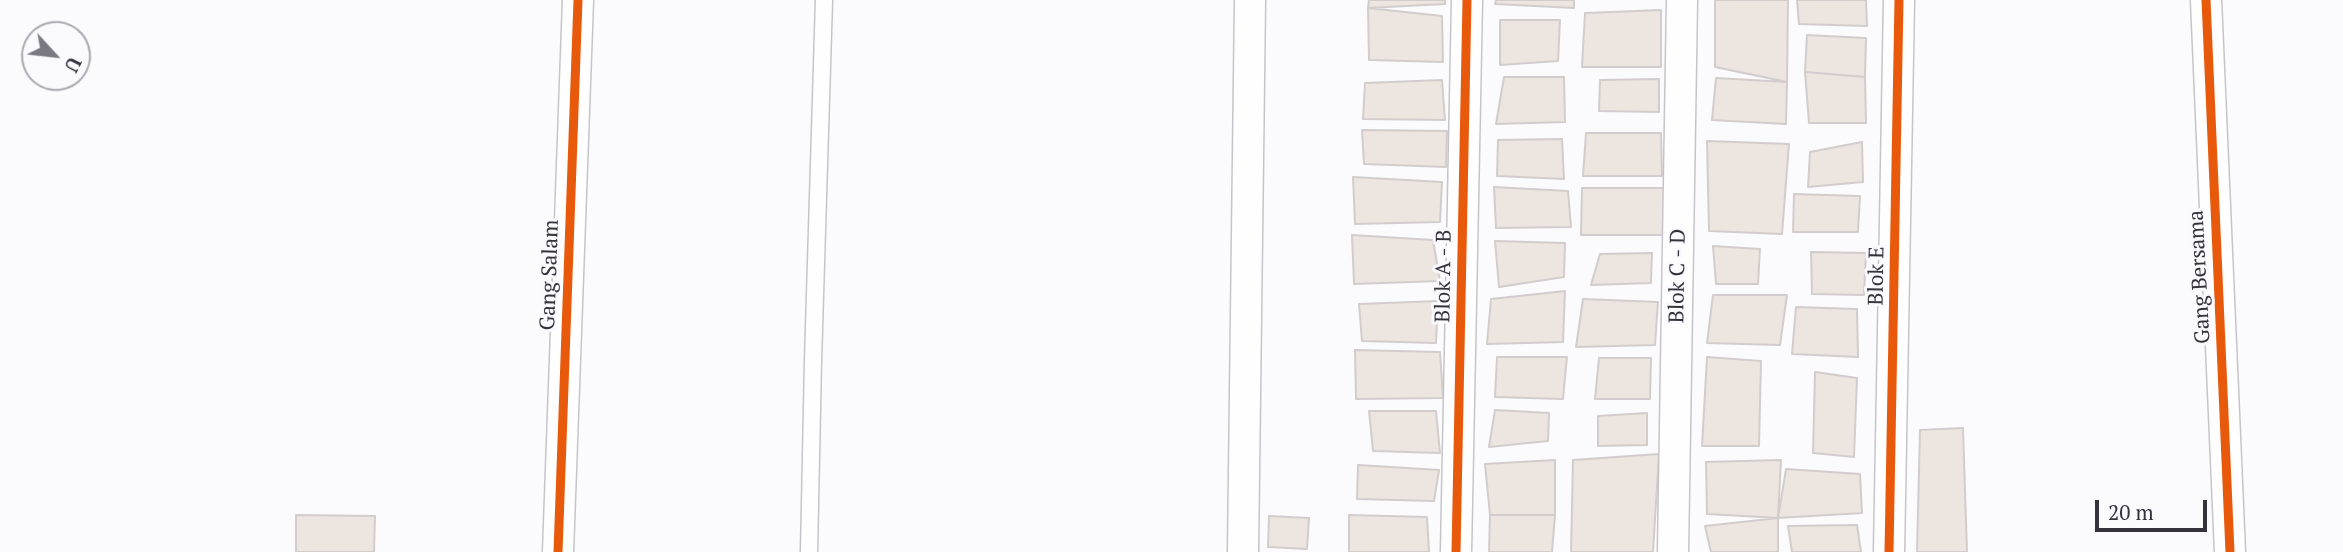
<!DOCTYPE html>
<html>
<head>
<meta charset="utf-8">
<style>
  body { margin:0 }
  #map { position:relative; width:2343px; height:552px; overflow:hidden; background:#fbfafd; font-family:"PT Serif",serif }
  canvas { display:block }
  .north { position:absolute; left:21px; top:21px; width:70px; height:70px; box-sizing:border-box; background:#faf9fe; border:2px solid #aba9b0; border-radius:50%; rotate:117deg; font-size:19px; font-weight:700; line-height:28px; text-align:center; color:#35323c }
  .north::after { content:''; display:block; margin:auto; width:24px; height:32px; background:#7a7880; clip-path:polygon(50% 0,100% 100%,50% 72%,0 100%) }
  .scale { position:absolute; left:2095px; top:500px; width:112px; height:32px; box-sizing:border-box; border:4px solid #35323c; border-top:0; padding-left:9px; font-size:21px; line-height:24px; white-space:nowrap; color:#35323c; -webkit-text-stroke:5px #faf9fe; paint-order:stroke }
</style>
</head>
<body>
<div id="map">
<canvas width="2343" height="552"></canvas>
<div class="north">U</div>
<div class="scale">20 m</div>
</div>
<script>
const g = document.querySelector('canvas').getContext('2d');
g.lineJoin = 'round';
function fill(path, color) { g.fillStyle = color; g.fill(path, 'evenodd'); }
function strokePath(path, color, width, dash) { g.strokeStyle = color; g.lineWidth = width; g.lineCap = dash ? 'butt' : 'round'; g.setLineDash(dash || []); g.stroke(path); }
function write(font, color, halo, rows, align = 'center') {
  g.font = font + ' "PT Serif",serif'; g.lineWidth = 6; g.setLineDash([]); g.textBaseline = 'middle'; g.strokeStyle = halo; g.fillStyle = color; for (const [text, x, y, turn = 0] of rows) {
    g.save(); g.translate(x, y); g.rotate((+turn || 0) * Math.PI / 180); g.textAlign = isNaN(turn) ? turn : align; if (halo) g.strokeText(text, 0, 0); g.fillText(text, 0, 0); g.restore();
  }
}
const building = new Path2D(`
  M1369 0H1445V4L1368 8Z
  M1496 0H1574V8L1495 4Z
  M1715 0H1788L1787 82 1715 67Z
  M1797 0H1866L1867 26 1799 24Z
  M1368 8 1442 16 1443 62 1369 60Z
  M1661 10V67H1582L1585 13Z
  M1500 20H1560L1558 61 1500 65Z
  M1807 35 1866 38 1865 77 1805 72Z
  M1805 72 1865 77 1866 123H1809Z
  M1504 77H1564L1565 122 1496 124Z
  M1716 78 1787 82 1786 124 1712 120Z
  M1659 79V112L1599 111 1600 80Z
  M1442 80 1445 120 1363 119 1365 83Z
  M1362 130 1447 131 1446 167 1364 164Z
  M1586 133H1661L1662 176H1583Z
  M1562 139 1564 179 1497 176 1498 140Z
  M1707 141 1789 144 1782 234 1709 231Z
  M1862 142 1863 182 1808 187 1810 152Z
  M1353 177 1442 182 1440 222 1355 224Z
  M1494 187 1568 191 1571 227 1496 228Z
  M1582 188H1668L1665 235H1581Z
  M1794 194 1860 196 1858 232H1793Z
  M1352 235 1433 240 1440 281 1354 284Z
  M1495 241 1565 243 1564 277 1499 287Z
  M1713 246 1760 249 1758 284H1716Z
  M1811 252 1866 253 1864 295 1812 294Z
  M1652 253 1651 283 1591 285 1600 254Z
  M1565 291 1563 342 1487 344 1491 299Z
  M1713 295H1787L1780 345 1707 343Z
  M1583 299 1658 302 1655 345 1576 347Z
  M1438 301 1436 343 1362 341 1359 304Z
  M1796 307 1857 309 1858 357 1792 354Z
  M1355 350 1440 352 1443 398 1356 399Z
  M1497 357H1567L1563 399 1495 397Z
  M1707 357 1761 361 1759 446H1702Z
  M1599 358H1651L1650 399H1595Z
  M1815 372 1857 378 1854 457 1813 453Z
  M1495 410 1549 413 1548 441 1489 447Z
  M1369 411H1436L1440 453 1373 451Z
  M1647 413V445L1598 446V416Z
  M1963 428 1967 552H1917L1920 430Z
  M1659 454 1653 552H1571L1573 460Z
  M1555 460V515H1490L1485 464Z
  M1781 460 1778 518 1707 514 1706 462Z
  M1358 465 1439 470 1434 501 1357 499Z
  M1786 469 1860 474 1862 513 1778 518Z
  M296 515 375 516 374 552H296Z
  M1349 515 1427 517 1429 552H1349Z
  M1490 515H1555L1552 552H1489Z
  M1269 516 1309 518 1307 549 1268 547Z
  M1778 518V552H1711L1705 526Z
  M1857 525 1861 552H1792L1788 526Z`);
fill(building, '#ece5e0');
strokePath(building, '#d2cdcc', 2);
const service = new Path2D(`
  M809 552 813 361 824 0`);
const minor = new Path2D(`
  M2206 0 2230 552
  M558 552 578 0
  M1243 552 1250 0
  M1456 552 1467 0
  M1673 552 1682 0
  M1889 552 1899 0`);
strokePath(service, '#c6c4ca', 19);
strokePath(minor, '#c6c4ca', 33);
strokePath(service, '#fefeff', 16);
strokePath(minor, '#fefeff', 30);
strokePath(new Path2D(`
  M2206 0 2230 552
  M558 552 578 0
  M1456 552 1467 0
  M1889 552 1899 0`), '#e8590c', 9);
write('21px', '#35323c', '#faf9fe', [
  ["Gang Salam",550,275,-88],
  ["Blok A - B",1444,276,-89],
  ["Blok C - D",1678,276,-89],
  ["Blok E",1877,276,-89],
  ["Gang Bersama",2200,277,-93]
]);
</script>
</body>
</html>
